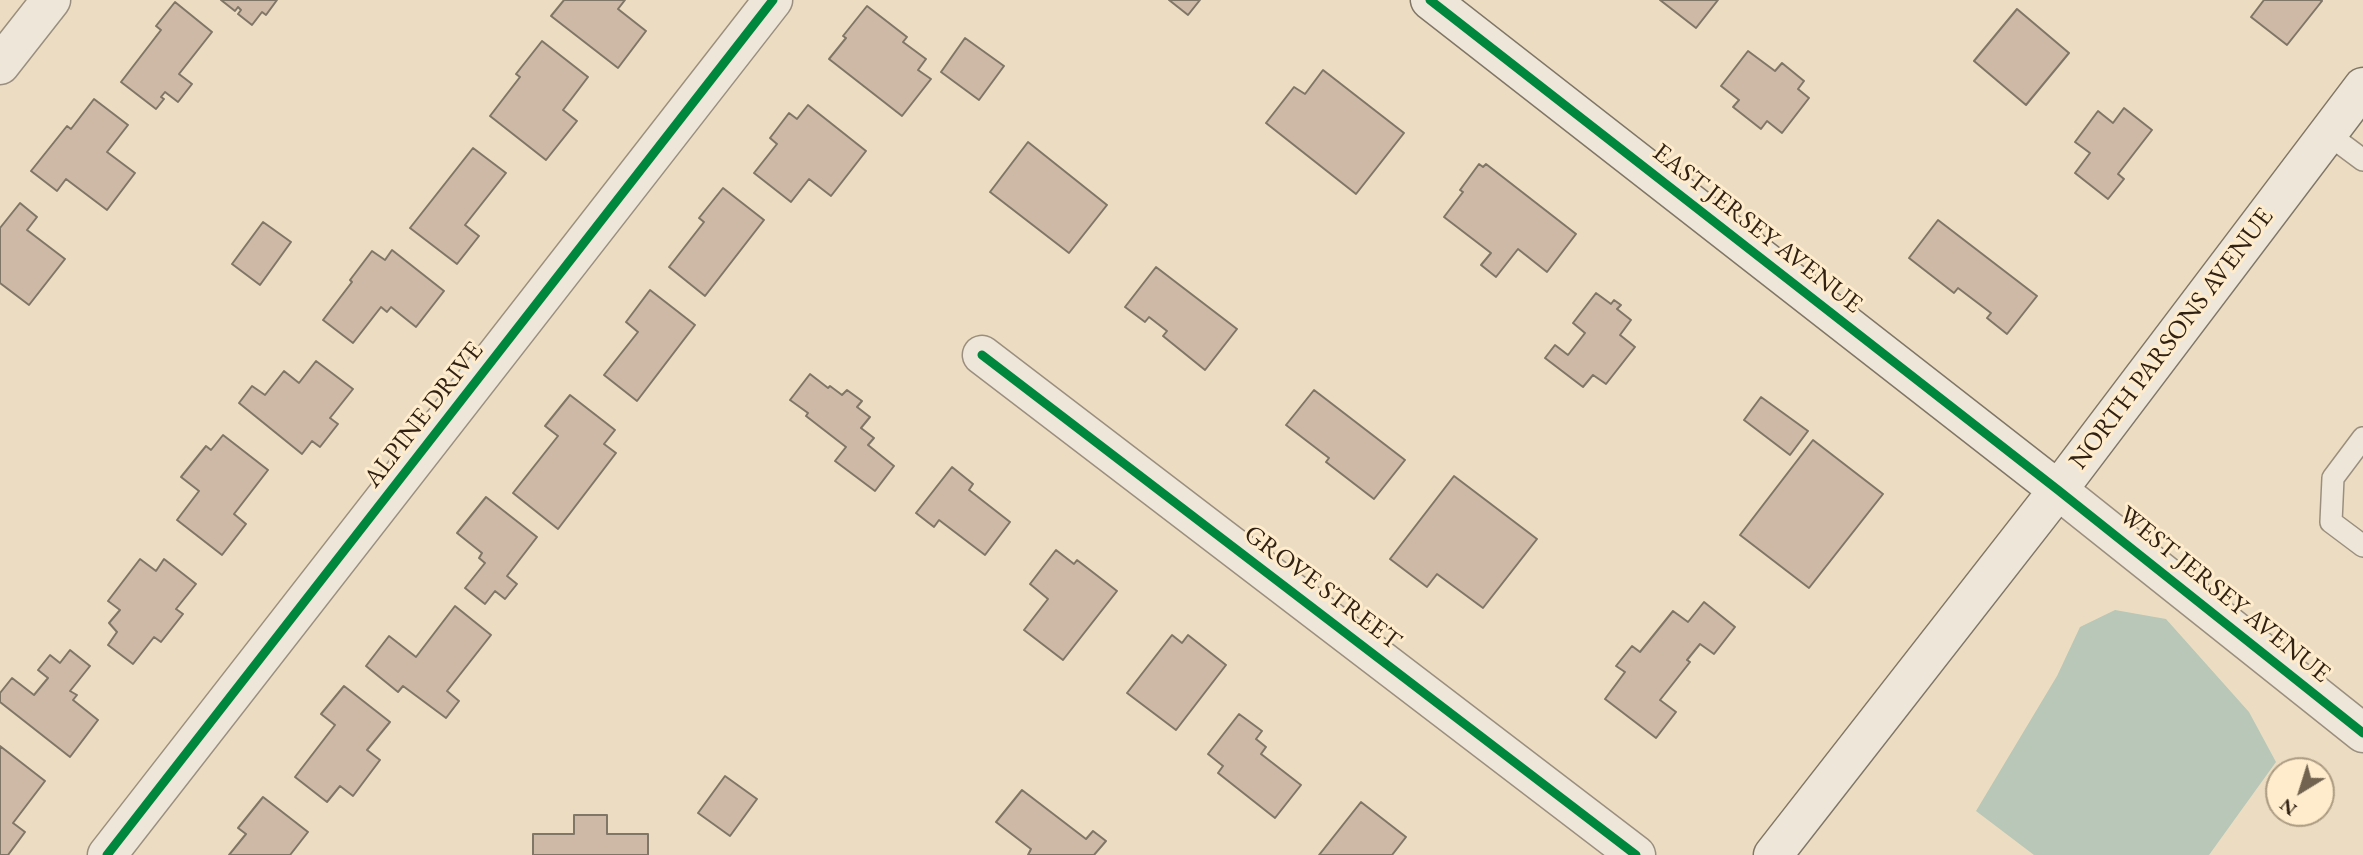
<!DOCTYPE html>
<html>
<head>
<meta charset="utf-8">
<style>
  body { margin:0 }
  #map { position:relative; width:2363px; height:855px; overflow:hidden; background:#ecddc2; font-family:"EB Garamond",serif }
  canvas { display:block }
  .north { position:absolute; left:2265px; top:757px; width:70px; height:70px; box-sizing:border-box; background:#feeccc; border:2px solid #ac9b82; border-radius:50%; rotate:218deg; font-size:19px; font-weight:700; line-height:28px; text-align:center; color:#312113 }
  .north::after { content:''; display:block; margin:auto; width:24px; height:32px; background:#726350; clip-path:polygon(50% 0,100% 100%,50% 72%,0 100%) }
</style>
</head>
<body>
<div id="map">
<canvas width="2363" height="855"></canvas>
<div class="north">N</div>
</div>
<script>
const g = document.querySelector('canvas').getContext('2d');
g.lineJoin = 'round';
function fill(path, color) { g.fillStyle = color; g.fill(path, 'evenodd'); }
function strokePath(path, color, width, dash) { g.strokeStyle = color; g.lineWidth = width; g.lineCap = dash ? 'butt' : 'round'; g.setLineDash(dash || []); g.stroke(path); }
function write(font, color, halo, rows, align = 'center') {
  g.font = font + ' "EB Garamond",serif'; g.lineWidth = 6; g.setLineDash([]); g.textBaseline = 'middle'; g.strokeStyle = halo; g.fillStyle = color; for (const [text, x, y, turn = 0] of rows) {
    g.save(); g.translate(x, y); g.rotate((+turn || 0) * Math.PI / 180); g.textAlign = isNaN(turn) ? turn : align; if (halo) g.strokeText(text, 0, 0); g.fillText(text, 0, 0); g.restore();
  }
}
fill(new Path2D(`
  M2115 610 2166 619 2249 712 2276 762 2209 855H2034L1976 811 2057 676 2080 627Z`), '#b8c7b7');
const building = new Path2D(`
  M221 0H277L266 15 262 12 252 25 238 14 241 10 238 7 235 11Z
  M564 0H625L618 9 646 31 618 68 551 16Z
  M1169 0H1200L1188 15Z
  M1660 0H1718L1696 28Z
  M2264 0H2320L2322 1 2287 45 2251 17Z
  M175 2 212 32 179 74 192 84 178 102 165 92 161 97 164 99 156 109 121 82 161 30 156 26Z
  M867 6 907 37 903 42 926 59 918 70 931 79 902 116 829 59 846 38 843 36Z
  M2017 9 2069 53 2026 105 1974 61Z
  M965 38 1004 66 979 100 941 72Z
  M542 41 588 77 563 110 577 121 546 160 490 116 520 77 516 74Z
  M1748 51 1775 71 1782 63 1804 81 1798 89 1809 98 1782 133 1767 121 1761 129 1733 107 1739 100 1721 86Z
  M1323 70 1404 133 1356 194 1266 123 1294 87 1305 94Z
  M94 99 128 125 107 152 135 173 107 210 66 179 57 191 31 171 67 126 71 129Z
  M808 105 866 151 831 196 809 179 791 202 754 173 777 144 770 138 789 113 797 119Z
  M2124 108 2152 130 2118 174 2124 179 2108 199 2075 173 2090 153 2075 142 2098 111 2113 123Z
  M1028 142 1107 205 1069 253 990 192Z
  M473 148 506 173 465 225 479 236 457 264 410 228Z
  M1479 164 1483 167 1486 164 1576 234 1547 272 1518 249 1496 277 1481 265 1491 253 1444 217 1463 192 1460 190Z
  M723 188 764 220 705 296 669 267 704 222 699 218Z
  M20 203 37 217 27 230 65 259 29 305 0 283V228Z
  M1938 220 2037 296 2007 334 1987 318 1991 313 1958 288 1954 293 1909 258Z
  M263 222 291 242 260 285 232 264Z
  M392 250 444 291 416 327 391 307 387 312 381 307 353 343 323 320 352 282 350 280 372 251 385 260Z
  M1156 267 1237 329 1205 370 1163 336 1167 331 1149 317 1145 322 1125 307Z
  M650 290 695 325 637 401 604 375 638 332 626 322Z
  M1596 293 1611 304 1614 300 1621 305 1617 309 1631 320 1620 335 1635 347 1606 384 1593 375 1583 387 1545 358 1555 345 1568 355 1585 333 1573 323Z
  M316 361 353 389 330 418 338 424 320 447 312 441 302 454 239 403 252 386 265 395 284 371 299 383Z
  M810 374 828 388 830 386 842 395 847 390 862 401 857 407 870 417 861 428 874 438 868 445 894 466 875 491 835 461 846 447 806 416 808 413 790 400Z
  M1314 390 1405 460 1374 499 1326 462 1329 458 1286 425Z
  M570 395 615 430 604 444 616 453 558 529 513 493 558 436 545 426Z
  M1761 397 1808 431 1790 455 1744 420Z
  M223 435 268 470 234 514 246 524 222 555 177 520 199 491 181 477 206 446 211 450Z
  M1813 440 1883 494 1809 588 1740 535Z
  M952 467 973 484 969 490 1010 522 985 555 939 520 934 527 916 513Z
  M1454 476 1537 539 1483 608 1437 574 1427 587 1390 559Z
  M486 497 537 537 507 576 517 584 505 599 495 591 485 604 465 588 485 563 479 558 482 553 457 533Z
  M1056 550 1074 564 1077 560 1117 591 1063 660 1024 630 1048 599 1030 584Z
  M140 559 156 571 164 559 196 584 176 609 183 614 161 642 154 637 133 664 108 645 117 632 109 623 120 610 108 601Z
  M1704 602 1735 627 1714 654 1700 644 1687 660 1690 662 1660 700 1676 712 1656 738 1605 699 1625 672 1616 666 1632 646 1640 652 1673 611 1688 622Z
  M455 606 491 635 447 691 459 701 446 718 403 686 398 692 366 666 389 636 416 657Z
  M1172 635 1182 643 1188 635 1226 665 1176 730 1127 693Z
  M70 650 90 666 70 691 77 695 73 700 98 720 70 757 0 702V693L12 678 34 695 48 678 38 670 50 655 60 663Z
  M344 686 390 722 367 750 380 760 353 796 340 786 327 802 295 777 335 725 321 714Z
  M1239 714 1262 731 1256 739 1266 747 1261 754 1301 785 1275 818 1218 773 1223 766 1208 754Z
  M0 746 45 781 13 823 25 832 8 855H0Z
  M725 776 757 799 730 836 698 813Z
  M1022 790 1086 839 1093 831 1106 841 1094 855H1028L1031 849 996 822Z
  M263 797 308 832 290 855H229L246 834 238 828Z
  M1361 802 1406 837 1392 855H1319Z
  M574 815H607V834H648V855H533V834H574Z`);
fill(building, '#cdb9a5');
strokePath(building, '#807667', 2);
const lane = new Path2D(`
  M2328 134 2363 160
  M2363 438 2333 478 2331 522 2363 546`);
const street = new Path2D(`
  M0 65 51 0
  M982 355 1636 855
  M2058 490 2363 733
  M107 855 773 0`);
const secondary = new Path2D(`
  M1430 0 2058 490
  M1773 855 2058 490 2363 87`);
strokePath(lane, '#9a8f7f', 24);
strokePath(street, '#9a8f7f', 41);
strokePath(secondary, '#807667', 41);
strokePath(lane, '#eee6d8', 21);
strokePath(street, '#eee6d8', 38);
strokePath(secondary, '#eee6d8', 38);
strokePath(new Path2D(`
  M1430 0 2058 490 2363 733
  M982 355 1636 855
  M107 855 773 0`), '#00873e', 9);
write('26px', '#312113', '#feeccc', [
  ["EAST JERSEY AVENUE",1757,229,38],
  ["NORTH PARSONS AVENUE",2172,339,-53],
  ["ALPINE DRIVE",424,415,-52],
  ["GROVE STREET",1322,588,37],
  ["WEST JERSEY AVENUE",2224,595,39]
]);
</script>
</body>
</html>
